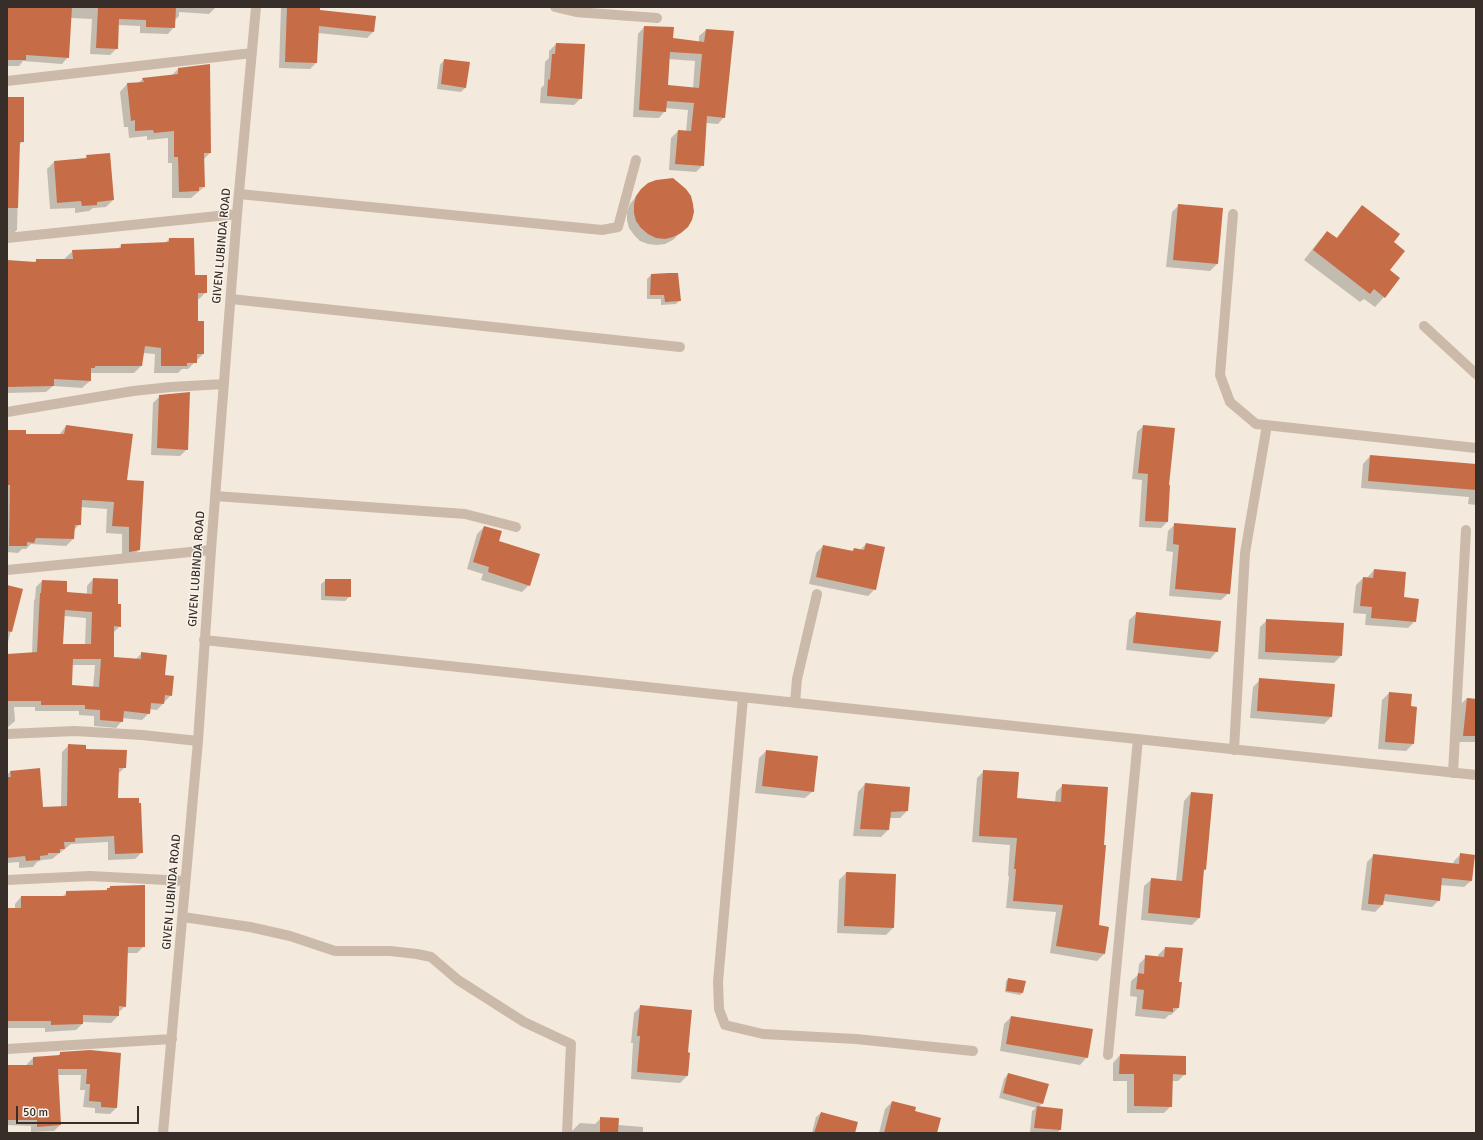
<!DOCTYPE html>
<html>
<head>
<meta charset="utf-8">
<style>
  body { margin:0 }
  #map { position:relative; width:1483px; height:1140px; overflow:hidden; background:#f3eadd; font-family:Signika,sans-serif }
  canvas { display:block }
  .frame { position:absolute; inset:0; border:8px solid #382e29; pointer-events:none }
  .scale { position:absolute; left:16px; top:1106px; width:123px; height:18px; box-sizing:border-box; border:2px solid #382e29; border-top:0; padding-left:5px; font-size:12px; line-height:14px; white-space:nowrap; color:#382e29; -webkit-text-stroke:3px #faf3ea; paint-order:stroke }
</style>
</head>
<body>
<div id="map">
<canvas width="1483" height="1140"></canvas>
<div class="frame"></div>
<div class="scale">50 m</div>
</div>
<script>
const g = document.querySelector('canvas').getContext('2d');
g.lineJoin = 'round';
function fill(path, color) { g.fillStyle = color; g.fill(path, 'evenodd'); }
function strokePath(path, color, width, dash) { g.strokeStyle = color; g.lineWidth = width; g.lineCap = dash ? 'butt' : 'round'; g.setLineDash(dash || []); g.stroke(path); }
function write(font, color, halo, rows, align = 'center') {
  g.font = font + ' Signika,sans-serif'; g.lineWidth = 3; g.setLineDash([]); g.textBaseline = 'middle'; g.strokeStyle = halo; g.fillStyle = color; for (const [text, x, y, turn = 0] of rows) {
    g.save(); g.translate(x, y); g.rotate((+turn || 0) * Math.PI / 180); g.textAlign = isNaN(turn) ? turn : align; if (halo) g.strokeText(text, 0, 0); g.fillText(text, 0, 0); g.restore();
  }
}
fill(new Path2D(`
  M7 7H216L209 14 179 12V16L175 20 174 27 168 34 140 33V26L118 25 117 48 110 55 90 54 92 19 71 18 68 57 62 64 23 61 19 66H7Z
  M281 7H319V11L374 31 367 38 318 33 316 63 310 69 279 68Z
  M644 27 672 39 699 42V36L706 30 733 32 724 117 718 124 706 123 703 165 696 172 669 170 671 138 678 131 686 132 688 110 665 108V111L659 118 633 117 638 34ZM668 59 695 61 693 88 667 86Z
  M556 44 581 98 574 105 540 103 541 88 544 85 545 62 549 58V51Z
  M444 60 466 87 461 92 437 89 440 65Z
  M178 69 210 153 204 159V187L191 198H172V163H168V138L147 140V136L129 138 128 127H124L120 92 127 84 138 83 143 79 171 76Z
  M7 98 23 141 19 145 17 230 9 237H7Z
  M87 156 113 200 106 207 93 208 89 211 75 213V208L50 209 47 169 54 162 83 160Z
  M642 189 687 226 673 240 665 244 657 245 648 244 640 241 634 235 629 228 627 220V212L630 204Z
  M1179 205 1217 264 1210 271 1166 267 1172 212Z
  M1362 207 1393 243 1384 297 1375 307 1364 299 1360 302 1304 260 1318 242 1327 232 1336 239 1353 216Z
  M169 239 206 292 199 299H197V322L203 354 188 369H182L178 373H154L155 354 143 353 141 366 134 373H90V381L82 388 53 386 46 392 7 393V261L33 263 37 260H66L65 258 73 251 118 249 121 245 164 244Z
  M651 275 680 300 676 304 661 305V299H647V279Z
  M160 396 187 449 180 456 151 455 153 403Z
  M66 426 126 481 139 550 131 557 122 558V534L106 533 107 509 80 507V524L74 530 73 539 66 546 31 544 26 549H22L18 553 7 552V431L25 435H59Z
  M1143 426 1167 486H1169L1167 522 1161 528 1139 527 1142 480 1132 479 1137 432Z
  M1370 456 1476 466V505L1468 504 1469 497 1361 488 1363 464Z
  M1175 524 1229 593 1221 600 1169 596 1173 552 1166 551 1168 531Z
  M484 527 497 542 529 585 522 592 481 580 483 574 467 569 477 534Z
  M866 544 875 589 868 596 809 584 816 553 823 546 851 552 854 549 860 550Z
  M1374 570 1403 598 1415 621 1408 628 1365 625 1366 614 1353 613 1356 585 1363 578H1367Z
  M93 579 117 605 120 626 114 632 113 657 135 660 142 653 164 676 171 695 157 710 149 709V713L142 720 122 718V721L116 728 94 726V716L79 715V711H35V707H14L15 721 7 728V655L32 654 34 600 35 599 36 587 42 581 66 593 87 595V586ZM64 616 86 618 85 645H62ZM72 665H95L93 688 72 686Z
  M326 580 350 596 345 601 321 600V584Z
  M7 586 21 590 7 646Z
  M1137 613 1217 651 1210 659 1126 650 1129 620Z
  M1267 620 1341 656 1334 663 1258 659 1260 627Z
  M1260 680 1331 717 1324 724 1250 718 1253 687Z
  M1389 693 1410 707 1413 744 1406 751 1378 749 1382 700Z
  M1467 698 1476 699V742H1456L1460 705Z
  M69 745 125 767 118 774 117 799 142 852 135 859 108 860V842L71 844 52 859 42 860 37 862 33 867 19 868V862L7 863V775L10 772 43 808 61 807 62 752Z
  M766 751 813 791 805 798 755 793 759 758Z
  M984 771 1016 799 1055 803 1056 792 1063 785 1104 954 1097 961 1050 953 1056 912 1006 908 1009 876H1008L1010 845 972 842 977 778Z
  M865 784 907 811 900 818H890L888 830 881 837 853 836 858 792Z
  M1191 793 1205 869 1203 872 1199 918 1192 925 1141 920 1144 886 1152 879 1176 881 1184 801Z
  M1461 854 1471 881 1464 887 1440 885 1439 900 1432 907 1383 901 1382 905 1375 912 1361 910 1367 862 1374 855 1453 864 1454 861Z
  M846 873 893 928 886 935 837 933 839 880Z
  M144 886V946L137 953H127L125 1006 118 1013V1016L111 1023 82 1022V1024L76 1030 45 1032V1028H7V909H15V904L21 897H62L67 892 105 891 110 887Z
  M1165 948 1178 983H1181L1178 1008 1171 1015H1169L1165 1019 1135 1016 1137 997 1130 996 1131 981 1138 975 1139 964 1146 957 1158 958V955Z
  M1008 979 1022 993 1020 995 1005 992 1006 981Z
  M641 1006 687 1053H689L687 1076 680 1083 631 1079 633 1043H631L634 1013Z
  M1011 1017 1087 1057 1080 1065 1000 1051 1004 1024Z
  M90 1051 116 1108 110 1114 95 1113V1108L83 1107 85 1090H80L81 1075H57L60 1125 54 1131 31 1132V1126L7 1125V1066H27V1064L33 1058 58 1056 60 1053Z
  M1120 1055 1185 1074 1178 1081H1172L1171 1106 1164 1113H1127V1081H1113V1063Z
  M1008 1074 1042 1103 1039 1107 1060 1130 1057 1133 1030 1132 1032 1111 1036 1108 999 1098 1004 1079Z
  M892 1102 936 1133H879L885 1109Z
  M821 1113 854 1133H812L816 1117Z
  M601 1118 618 1125 643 1127V1133H570L580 1123 595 1124Z`), '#0003');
fill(new Path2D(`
  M72 7 69 58 26 55V60H7V8Z
  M98 7H176L175 28 146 27V20L119 19 118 49 96 48Z
  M287 7H320V10L376 16 374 32 319 26 317 63 285 62Z
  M644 26 674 27 673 38 704 42 706 29 734 31 725 118 707 116 704 166 675 164 678 130 691 131 694 103 667 101 666 112 639 110ZM670 52 702 54 699 88 668 85Z
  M556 43 585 44 582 99 547 96 548 79 550 80 552 54H555Z
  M444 59 470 62 466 88 441 84Z
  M210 64 211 153H204L205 187H199V191L179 192 178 157H174V131L154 133 153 130 135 131V120L131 121 127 83 144 82 142 78 178 74V68Z
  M7 97H24V142H20L18 208H7Z
  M110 153 114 200 97 202V205L82 206 81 201 57 203 54 161 87 158 86 155Z
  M673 178 686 189 691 196 693 204 694 212 692 220 688 227 681 233 673 237 665 239 656 238 648 234 641 228 636 221 634 213V204L636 196 641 189 648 183 656 180Z
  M1178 204 1223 208 1218 264 1173 260Z
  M1362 205 1400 234 1394 242 1405 251 1390 270 1400 278 1385 298 1374 289 1370 294 1313 250 1327 231 1337 238Z
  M169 238H194L195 275H207V293H198V321H204V354H197V363H187V366H161V348L145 346 142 366H95V368H91V381L54 379V386L7 387V260L36 262V259H73L72 250 121 248V244L169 242Z
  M669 273H678L681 301 665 302 664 295H650L651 274Z
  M190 392 188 450 157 448 159 395Z
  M66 425 133 434 127 480 144 481 140 550 129 552V527L112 526 114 502 82 500 81 525H75L74 539 36 538 34 543 27 542V546H9L10 485H7V430H26V434H64Z
  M1143 425 1175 428 1169 485H1170L1168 522 1145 521 1148 474 1138 473Z
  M1370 455 1476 464V490L1368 481Z
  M1174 523 1236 528 1230 594 1175 589 1179 545 1173 544Z
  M484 526 502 531 499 541 540 554 530 586 488 572 489 567 473 562Z
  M866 543 885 547 876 590 816 577 823 545 853 551 854 548 864 550Z
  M1374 569 1406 572 1404 597 1419 599 1416 622 1371 618 1372 607 1360 606 1363 577 1373 578Z
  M93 578 118 579V604H121V627L114 626V657L141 659V652L167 655 165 675 174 676 172 696 165 695 164 704 151 703 150 714 124 711 123 722 100 720V710L85 709V705H41V701H7V654L37 652 40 593H41L42 580 67 581V592L92 594ZM65 610 92 612 91 644H63ZM73 659H101L99 687 72 685Z
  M325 579H351V597L325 596Z
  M7 585 23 589 12 632 7 631Z
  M1136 612 1221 621 1218 652 1133 643Z
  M1266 619 1344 623 1342 656 1265 652Z
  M1259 678 1335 684 1332 717 1257 711Z
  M1389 692 1412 694 1411 706 1417 707 1414 744 1385 742Z
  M1467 698 1476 699V736H1463Z
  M68 744 86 745V749L127 750 126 768H119L118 798H139V803H141L143 853 115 854 114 836 75 838V842H64L65 849H60V853H48V855L40 856V860L26 861 25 856 7 858V777H11L10 771 40 768 43 807 67 806Z
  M766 750 818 756 814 792 762 786Z
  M983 770 1019 772 1017 798 1061 802 1062 784 1108 787 1104 845H1106L1099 925 1109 927 1105 954 1056 946 1063 905 1013 901 1016 869H1014L1017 838 979 836Z
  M865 783 910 787 908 811 891 812 889 830 860 829Z
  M1191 792 1213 794 1206 870 1204 869 1200 918 1148 913 1151 878 1182 881Z
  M1460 853 1475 855 1472 881 1442 878 1440 901 1385 894 1383 905 1368 904 1373 854 1459 864Z
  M846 872 896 874 894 928 844 926Z
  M145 885V947H128L126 1007 119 1006V1016L83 1015V1024L51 1025V1021H7V908H21V896H66V891L107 890V888H110V886Z
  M1165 947 1183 948 1179 982H1182L1179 1008H1173V1012L1142 1009 1144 990 1136 989 1138 973 1144 974 1145 955 1164 957Z
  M1008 978 1026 981 1023 993 1006 991Z
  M640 1005 692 1010 688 1052 690 1053 688 1076 637 1072 640 1036H637Z
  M1011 1016 1093 1029 1088 1058 1006 1044Z
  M90 1050 121 1053 117 1108 101 1107V1102L89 1101 90 1084H86L87 1069H58L61 1125 37 1127V1120H7V1065H33V1057L60 1055V1052Z
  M1120 1054 1186 1056V1075L1173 1074 1172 1107 1134 1106V1074H1119Z
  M1008 1073 1049 1084 1043 1104 1003 1093Z
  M892 1101 916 1107 915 1111 941 1118 937 1133H884Z
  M1037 1106 1063 1109 1061 1130 1034 1128Z
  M821 1112 858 1122 855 1133H814Z
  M600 1117 619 1118 618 1133H600Z`), '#c66d48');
strokePath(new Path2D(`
  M555 7 576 12 657 18
  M7 81 252 53
  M239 194 602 230 618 227 636 160
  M1233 214 1220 375 1230 402 1256 424 1476 448
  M7 238 237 214
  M231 299 680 347
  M1424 326 1476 374
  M7 412 133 391 171 387 224 384
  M215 496 465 514 516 527
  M7 570 211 550
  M204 640 1476 775
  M743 698 718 982 719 1009 725 1025 763 1034 856 1039 973 1051
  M795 703 797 679 817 594
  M7 734 75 731 142 735 198 741
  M1234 750 1245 553 1267 425
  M1453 773 1466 530
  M7 880 90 876 185 881
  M183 917 250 927 290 936 335 951H390L417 954 431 957 458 980 524 1022 571 1044 567 1133
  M7 1049 172 1039
  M1108 1055 1138 739
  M163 1133 198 741 211 550 237 214 256 7`), '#cbbaa9', 10);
write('12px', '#382e29', '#faf3ea', [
  ["GIVEN LUBINDA ROAD",222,246,-85],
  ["GIVEN LUBINDA ROAD",197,569,-86],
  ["GIVEN LUBINDA ROAD",172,892,-85]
]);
</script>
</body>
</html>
